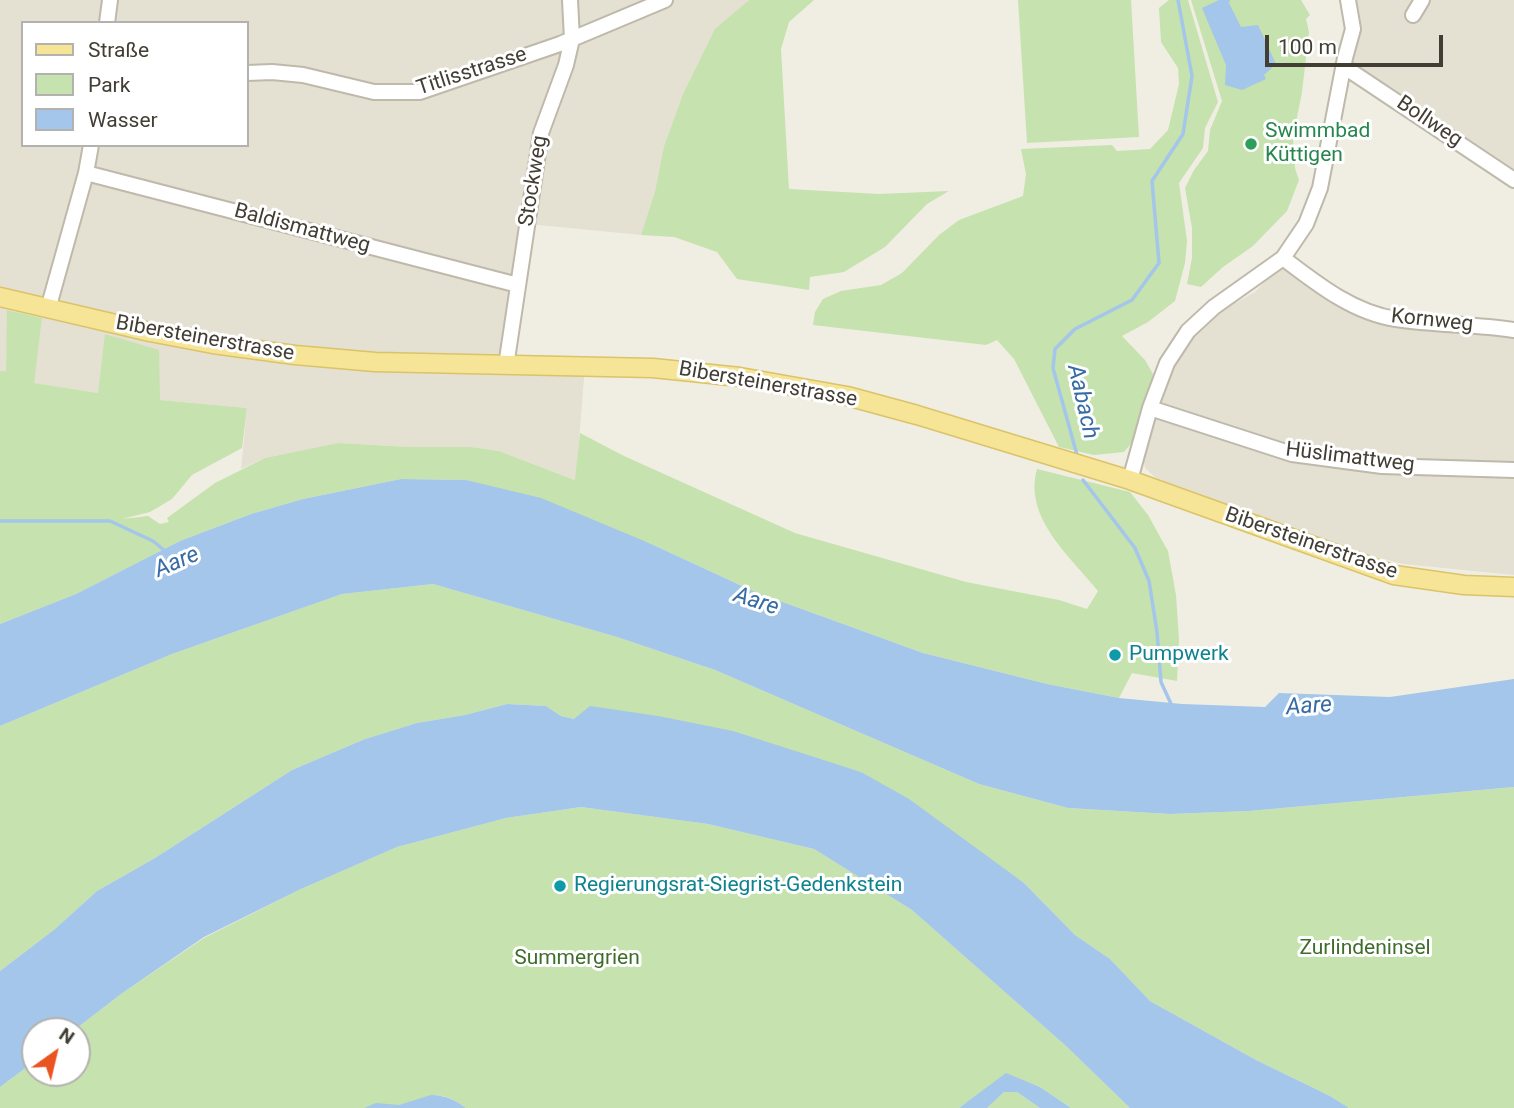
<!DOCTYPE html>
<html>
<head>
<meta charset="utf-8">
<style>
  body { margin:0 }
  #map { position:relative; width:1514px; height:1108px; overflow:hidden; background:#f0eee3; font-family:Roboto,sans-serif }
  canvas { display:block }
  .legend { position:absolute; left:21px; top:21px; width:228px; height:126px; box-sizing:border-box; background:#fff; border:2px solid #b3b2ae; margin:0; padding:9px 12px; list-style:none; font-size:21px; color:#423e34 }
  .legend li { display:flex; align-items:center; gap:14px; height:35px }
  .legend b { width:35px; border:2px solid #b3b2ae }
  .north { position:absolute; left:21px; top:1017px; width:70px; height:70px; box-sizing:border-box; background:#fff; border:2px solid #b3b2ae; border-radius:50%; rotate:34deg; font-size:19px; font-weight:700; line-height:28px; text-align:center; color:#423e34 }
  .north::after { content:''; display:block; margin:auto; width:24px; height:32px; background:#ea5421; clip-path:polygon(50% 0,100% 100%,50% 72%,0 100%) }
  .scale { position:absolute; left:1265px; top:35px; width:178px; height:32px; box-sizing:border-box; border:4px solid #423e34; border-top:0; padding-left:9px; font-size:21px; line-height:24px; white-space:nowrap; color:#423e34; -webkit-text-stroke:5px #fff; paint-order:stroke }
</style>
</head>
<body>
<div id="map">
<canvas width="1514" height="1108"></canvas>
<ul class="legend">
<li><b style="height:9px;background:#f6e596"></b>Straße</li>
<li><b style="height:19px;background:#c6e2ae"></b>Park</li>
<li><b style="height:19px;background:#a3c6ea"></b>Wasser</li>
</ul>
<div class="north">N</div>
<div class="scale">100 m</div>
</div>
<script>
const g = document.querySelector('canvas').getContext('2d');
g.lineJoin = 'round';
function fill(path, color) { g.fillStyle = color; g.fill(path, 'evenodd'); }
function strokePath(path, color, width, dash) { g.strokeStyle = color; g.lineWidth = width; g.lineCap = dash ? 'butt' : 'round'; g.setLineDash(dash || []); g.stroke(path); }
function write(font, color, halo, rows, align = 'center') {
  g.font = font + ' Roboto,sans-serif'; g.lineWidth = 6; g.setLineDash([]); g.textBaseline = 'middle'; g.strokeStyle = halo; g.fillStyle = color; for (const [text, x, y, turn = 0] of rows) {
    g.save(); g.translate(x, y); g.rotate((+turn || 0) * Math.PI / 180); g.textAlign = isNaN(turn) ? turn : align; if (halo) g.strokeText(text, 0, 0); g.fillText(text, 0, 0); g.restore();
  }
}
fill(new Path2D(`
  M0 0H749L715 30 683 94 664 146 655 191 641 235 528 224 506 356 585 365 576 480 499 451 471 447H410L339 443 265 458 241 469 247 408 160 400 130 343 106 334 98 393 33 383 42 318 8 310 6 372 0 371ZM23 23H247V145H23Z
  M1348 0H1514V180L1343 66Z
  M1292 264 1361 310 1514 330V575L1403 564 1339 547 1156 478 1145 468 1143 455 1161 389 1178 357 1197 330 1228 307 1255 292 1275 271Z`), '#e4e0d2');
fill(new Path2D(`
  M749 0H814L789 22 781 49 789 189 879 194 949 191 927 204 885 247 844 272 810 277 809 290 737 279 717 252 674 237 641 235 655 191 664 146 683 94 715 29Z
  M1018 0H1131L1139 137 1027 143Z
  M1169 0H1188L1218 102 1205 128 1203 148 1179 183 1187 241 1185 263 1175 301 1148 322 1122 336 1145 360 1153 374 1150 408 1144 428 1124 452 1094 455 1059 447 1014 359 997 340 986 345 813 325 815 312 823 299 841 291 881 285 902 273 939 235 959 220 1023 196 1026 174 1021 149 1112 145 1117 151 1150 149 1168 130 1179 84 1178 68 1161 42 1159 8Z
  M1191 0H1301L1310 15 1306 19 1309 32 1302 92 1293 137 1295 168 1299 180 1287 211 1253 246 1223 267 1201 287 1187 284 1192 258V228L1185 188 1194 170 1208 151 1210 130 1222 101Z
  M7 310 42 318 34 383 98 393 105 334 159 350 160 400 247 408 242 448 192 475 172 499 150 512 122 519 148 516 160 524 169 522 167 518 215 483 265 458 338 443 410 447H471L499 451 575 480 580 433 624 456 795 533 966 582 1059 600 1087 609 1098 591C1071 557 1023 518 1037 469L1130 492 1148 515 1168 551 1176 595 1179 640 1177 681 1132 673 1119 698 1047 684 923 653 755 592 649 543 466 480 401 479 303 499 251 514 180 541 76 594 0 624V371H6Z
  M433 584 617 637 715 670 979 784 1068 808 1170 814 1249 811 1514 787V1108H1349L1330 1096 1256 1060 1150 1001 1110 959 1075 935 1024 883 861 772 809 757 574 719 561 716 546 706 507 704 465 715 417 723 365 739 292 770 155 858 97 891 55 929 0 971V726L172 654 342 594Z
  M581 807 708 824 814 849 912 910 1066 1046 1130 1108H1071L1040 1087 1007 1074 959 1108H466C431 1083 431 1103 398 1105 385 1106 377 1103 364 1108H0V1087L35 1061V1073H77V1031H73L121 994 204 938 301 889 397 847 506 818Z
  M1004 1092H1017L1040 1108H987Z`), '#c6e2ae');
fill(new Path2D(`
  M1219 0H1230L1229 3 1241 27 1258 25 1276 64 1264 75 1266 79 1242 90 1225 85 1226 65 1202 8Z
  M401 479 466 480 541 498 649 543 755 592 923 653 1047 684 1119 698 1182 704 1265 707 1279 693 1390 697 1514 679V787L1249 811 1170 814 1068 808 979 784 715 670 617 637 433 584 342 594 172 654 0 726V624L76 594 180 541 251 514 303 499Z
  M507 704 546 706 561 716 574 719 590 706 658 716 733 731 861 772 909 799 1024 883 1075 935 1110 959 1150 1001 1256 1060 1330 1096 1349 1108H1130L1066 1046 912 910 814 849 708 824 581 807 506 818 397 847 301 889 204 937 121 994 73 1031H35V1061L0 1087V971L55 929 97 891 155 858 292 770 365 739 417 723 465 715Z
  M1006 1073 1040 1087 1071 1108H1040L1017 1092H1004L987 1108H959Z
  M431 1095C445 1095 455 1100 466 1108H364L376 1103 399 1105Z`), '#a3c6ea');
strokePath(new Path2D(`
  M1077 455 1053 368 1055 349 1075 329 1132 300 1159 263 1152 181 1183 134 1192 76 1178 0
  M1083 480 1135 548 1149 581 1157 632 1161 682 1172 706
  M0 521H110L153 541 165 551`), '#a3c6ea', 3.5);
const minor = new Path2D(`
  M1413 15 1422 0
  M107 23 110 0
  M1343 66 1514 180
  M247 73 272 72 303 75 374 92H420L560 44 665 0
  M86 173 518 285
  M1283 258C1316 283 1353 313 1396 319 1435 325 1475 324 1514 330
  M48 309 86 173 91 145
  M506 366 541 133 566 65 572 39 570 0
  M1150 408 1292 454 1382 466 1514 470
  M1130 480 1150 408 1167 363 1188 331 1214 307 1283 258 1306 224 1320 188 1345 58 1353 29 1348 0`);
const major = new Path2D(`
  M0 297 150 332 213 344 295 355 375 362 653 368 740 377 847 396 917 415 1130 480 1394 575 1464 585 1514 587`);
strokePath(minor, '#beb9aa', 18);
strokePath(major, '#dac368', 21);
strokePath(minor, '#fff', 14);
strokePath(major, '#f6e596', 18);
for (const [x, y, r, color] of [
  [1251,144,7,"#2e9e5b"],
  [1115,655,7,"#0f9aa8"],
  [560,886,7,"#0f9aa8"]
]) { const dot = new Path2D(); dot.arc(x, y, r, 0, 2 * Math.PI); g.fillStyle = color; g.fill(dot); strokePath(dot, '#fff', 2.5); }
write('21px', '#423e34', '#fff', [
  ["Titlisstrasse",472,72,-18],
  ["Bollweg",1429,122,34],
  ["Stockweg",534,181,-81],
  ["Baldismattweg",302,229,15],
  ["Kornweg",1432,321,6],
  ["Bibersteinerstrasse",205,339,10],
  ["Bibersteinerstrasse",768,385,10],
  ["Hüslimattweg",1350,458,7],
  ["Bibersteinerstrasse",1311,544,19]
]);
write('21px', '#27864d', '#fff', [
  ["Swimmbad",1265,132],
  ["Küttigen",1265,156]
], 'left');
write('21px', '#0d838f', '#fff', [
  ["Pumpwerk",1129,655],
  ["Regierungsrat-Siegrist-Gedenkstein",574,886]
], 'left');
write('21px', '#3f6e2c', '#fff', [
  ["Zurlindeninsel",1365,949],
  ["Summergrien",577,959]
]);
write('italic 23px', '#366ba5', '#fff', [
  ["Aabach",1082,402,77],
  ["Aare",177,563,-23],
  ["Aare",756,602,18],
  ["Aare",1309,707,-4]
]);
</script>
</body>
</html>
